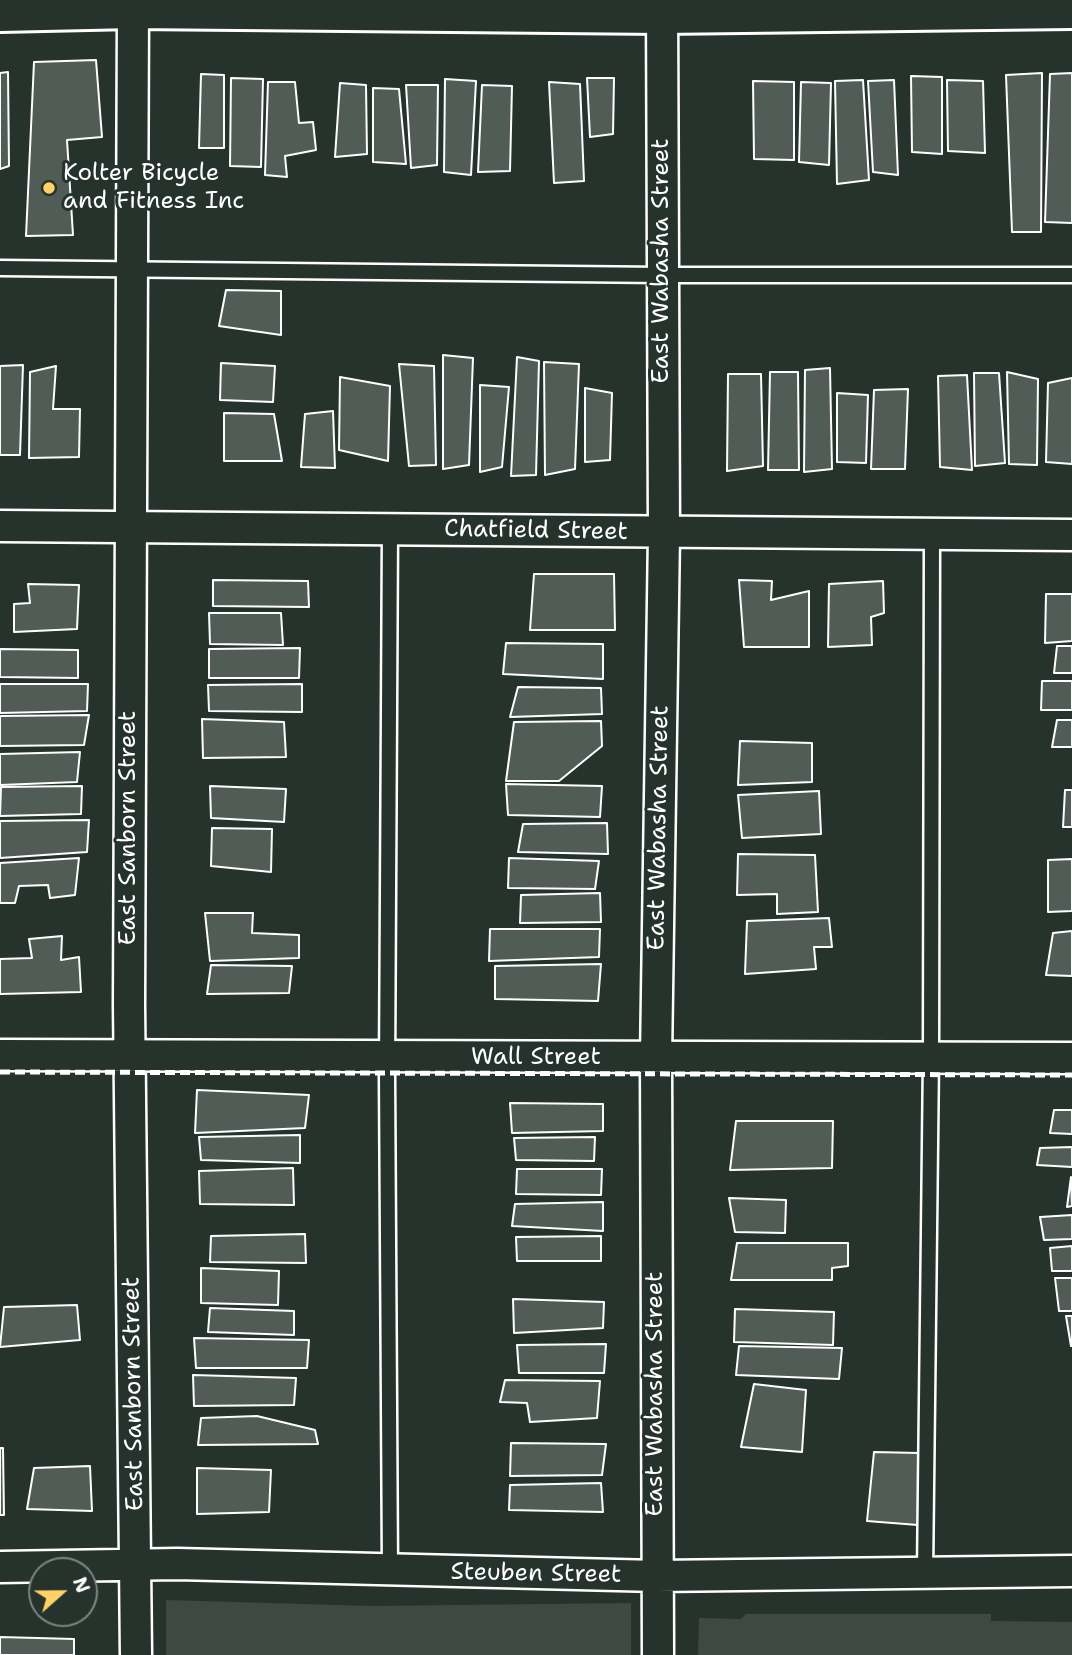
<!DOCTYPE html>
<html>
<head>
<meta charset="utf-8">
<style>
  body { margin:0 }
  #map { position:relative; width:1072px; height:1655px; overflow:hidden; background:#26332d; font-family:"Shantell Sans",sans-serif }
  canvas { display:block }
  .north { position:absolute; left:28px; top:1557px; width:70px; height:70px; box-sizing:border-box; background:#26332d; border:2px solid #7d8581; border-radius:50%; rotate:69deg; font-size:19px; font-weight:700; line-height:28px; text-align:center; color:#fff }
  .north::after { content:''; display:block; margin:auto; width:24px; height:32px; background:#ffd166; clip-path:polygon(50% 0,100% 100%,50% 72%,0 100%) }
</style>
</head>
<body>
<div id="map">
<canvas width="1072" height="1655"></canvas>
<div class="north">N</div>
</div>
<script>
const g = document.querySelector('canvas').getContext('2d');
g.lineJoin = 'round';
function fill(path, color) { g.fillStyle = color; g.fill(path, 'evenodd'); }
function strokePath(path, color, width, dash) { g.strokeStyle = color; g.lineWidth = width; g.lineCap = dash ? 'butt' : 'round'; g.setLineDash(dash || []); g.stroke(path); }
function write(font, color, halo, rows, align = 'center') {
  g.font = font + ' "Shantell Sans",sans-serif'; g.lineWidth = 6; g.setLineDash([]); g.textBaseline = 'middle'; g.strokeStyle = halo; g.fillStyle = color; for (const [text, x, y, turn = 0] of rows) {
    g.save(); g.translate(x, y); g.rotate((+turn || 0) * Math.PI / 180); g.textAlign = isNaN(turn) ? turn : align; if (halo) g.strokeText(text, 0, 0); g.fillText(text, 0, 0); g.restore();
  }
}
fill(new Path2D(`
  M166 1600 371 1606 631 1603V1655H166Z
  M746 1614H991V1621L1072 1622V1655H698L699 1618 741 1619Z`), '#3e4944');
const building = new Path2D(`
  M96 60 102 137 67 140 73 235 26 236 34 62Z
  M8 72 9 166 0 169V73Z
  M1042 73 1041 232H1012L1006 75Z
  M1072 73V223L1045 222 1050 74Z
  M201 74 224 75V148H199Z
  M911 76 942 77V154L912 152Z
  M231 78 263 79 261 167 230 166Z
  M587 78H614L613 134 590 137Z
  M445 79 476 81 471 175 444 172Z
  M863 80 869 180 837 184 835 81Z
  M894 80 898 175 873 172 868 81Z
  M947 80 983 81 985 153 948 151Z
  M753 81 794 82V160L754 159Z
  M268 82H295L299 123 313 122 316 150 285 156 287 177 265 175Z
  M549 82 580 84 584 181 554 183Z
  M801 82 831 83 829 165 799 162Z
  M340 83 366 85 367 154 335 157Z
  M406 85H438L437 165 411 168Z
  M482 85 512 86 510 171 478 172Z
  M373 88 399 89 406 164 373 162Z
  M226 290 281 291V335L219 326Z
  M443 355 473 358 469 465 443 469Z
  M517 357 539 361 536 475 511 476Z
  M544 362 579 364 575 469 545 475Z
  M221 363 275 366 273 402 220 400Z
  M399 364 434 366 436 465 409 466Z
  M23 365 20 455H0V366Z
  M56 366 53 409H80L79 457 29 458 30 372Z
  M830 368 832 469 804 472 805 370Z
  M770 372H798L799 470H768Z
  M1007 372 1038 379 1037 465 1009 464Z
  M974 373H999L1005 463 975 466Z
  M728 374H761L763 466 727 471Z
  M967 375 972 470 940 467 938 376Z
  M340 377 390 386 388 461 339 450Z
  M1072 378V464L1046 462 1048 383Z
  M480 385 509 387 502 467 480 472Z
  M585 388 612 393 610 460 585 462Z
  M908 389 905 469H871L874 390Z
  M837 393 868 395 866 463 837 462Z
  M333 411 335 468 301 467 305 414Z
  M224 413 274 414 282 461H224Z
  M534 574H614L615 630H530Z
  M213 580 308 581 309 607 213 606Z
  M739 580 772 581 771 600 809 591V647H744Z
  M883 581 884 613 871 617 872 645 828 647 829 584Z
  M28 584 79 585 77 629 14 632V604L30 603Z
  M1046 594H1072V641L1045 643Z
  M209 613H281L283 645 210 644Z
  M506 643 603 644V679L503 674Z
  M1057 646H1072V673H1054Z
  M300 648 299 678H209V649Z
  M0 649 78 650V678L0 677Z
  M1042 681H1072V710H1041Z
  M0 684H88L87 711 0 713Z
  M302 684V712L209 711 208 685Z
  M518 687 601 688 602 714 510 717Z
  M89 715 84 745 0 746V716Z
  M202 719 284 722 286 757 203 758Z
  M1057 720H1072V747H1052Z
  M601 721 602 746 559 781H506L514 722Z
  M740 741 812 743V782L738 785Z
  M80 752 77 782 0 785V754Z
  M506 784 602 786 600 817 508 815Z
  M82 786 81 814 0 816 1 787Z
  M210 786 286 789 284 822 211 818Z
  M1065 790H1072V827H1063Z
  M819 791 821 834 742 838 738 795Z
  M89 820 87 852 0 858V821Z
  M607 823 608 854 518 852 523 824Z
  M212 828 272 829 271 872 211 866Z
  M738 854 815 855 818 912 777 914V894L737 895Z
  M79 858 75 895 50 898 48 885 19 886 15 903H0V863Z
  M509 858 599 861 595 889 508 888Z
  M1072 859V911L1048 912V860Z
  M600 893 601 922 520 923 521 895Z
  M205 913H253L252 933 299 935V958L210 961Z
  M829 918 832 947H814L816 969 745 974 747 921Z
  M490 929H600L599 957 489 961Z
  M1072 931V976L1046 975 1053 933Z
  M62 936 61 960 79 957 81 992 0 994V959L32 958 29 939Z
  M601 964 598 1001 495 999V966Z
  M211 965 292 966 289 993 207 994Z
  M197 1090 309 1095 305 1128 195 1133Z
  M510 1103 603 1104V1131L512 1133Z
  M1054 1110H1072V1134L1050 1133Z
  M736 1121H833L832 1168 730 1170Z
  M300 1135V1163L201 1160 199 1137Z
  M595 1137 594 1161 516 1160 514 1138Z
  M1072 1147V1167L1037 1165 1040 1148Z
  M293 1168 294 1205 200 1204 199 1171Z
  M517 1169H602L601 1195 516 1194Z
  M1071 1177 1072 1206 1067 1207Z
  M729 1198 786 1200 785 1233 735 1232Z
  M603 1202V1231L512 1226 515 1204Z
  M1072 1215V1239L1044 1240 1040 1217Z
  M305 1234 306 1263 210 1262 211 1236Z
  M601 1236V1261H517L516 1237Z
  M737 1243H848V1266L832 1268V1280H731Z
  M1072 1246V1271H1052L1050 1248Z
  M201 1268 279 1271 278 1305 201 1303Z
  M1055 1278H1072V1311H1059Z
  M513 1299 604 1302 603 1328 514 1333Z
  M77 1305 80 1340 0 1347 4 1307Z
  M210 1308 294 1311V1335L208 1332Z
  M735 1309 834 1312 833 1345 734 1342Z
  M1066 1316H1072V1346H1071Z
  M194 1338 309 1340 307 1368H196Z
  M606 1344 604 1373H519L517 1345Z
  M739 1346 842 1348 839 1379 736 1375Z
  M193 1375 296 1378 294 1405 194 1406Z
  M505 1380 600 1381 597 1418 530 1422 527 1403 500 1402Z
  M754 1384 806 1390 802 1452 741 1447Z
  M257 1416 315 1430 318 1444 198 1445 201 1418Z
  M511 1443 606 1444 602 1475 510 1476Z
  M0 1448H3L4 1515H0Z
  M874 1452 919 1453 918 1525 867 1521Z
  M90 1466 92 1511 27 1509 34 1468Z
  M197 1468 271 1470 269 1512 197 1514Z
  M601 1483 603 1512 509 1510 510 1485Z
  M0 1637 74 1639V1655H0Z`);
fill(building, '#515c57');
strokePath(building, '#fff', 2);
const lane = new Path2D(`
  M0 268 662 275H1072
  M390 530 387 1073 390 1570
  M925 1573 931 1058 932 534`);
const street = new Path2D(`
  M133 9 129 1004 136 1655
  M0 526 1072 535
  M0 1055 1072 1058
  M0 1567 177 1564 657 1576 1072 1571
  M658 1655 656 1058 664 534 662 0`);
const secondary = new Path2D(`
  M0 12 133 9 662 14 1072 9`);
strokePath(lane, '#fff', 19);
strokePath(street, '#fff', 35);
strokePath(secondary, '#fff', 44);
strokePath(lane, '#26332d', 14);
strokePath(street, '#26332d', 30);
strokePath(secondary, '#26332d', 38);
strokePath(new Path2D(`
  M0 1072 1072 1075`), '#fff', 5, [10, 5]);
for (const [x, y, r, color] of [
  [49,188,7,"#ffd166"]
]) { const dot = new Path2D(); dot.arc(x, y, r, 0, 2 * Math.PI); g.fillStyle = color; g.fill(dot); strokePath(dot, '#26332d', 2.5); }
write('24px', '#fff', '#26332d', [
  ["Kolter Bicycle",63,174],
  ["and Fitness Inc",63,202]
], 'left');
write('24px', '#fff', '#26332d', [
  ["East Wabasha Street",662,261,-90],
  ["Chatfield Street",536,531,1],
  ["East Sanborn Street",129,828,-90],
  ["East Wabasha Street",659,828,-89],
  ["Wall Street",536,1058],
  ["East Sanborn Street",134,1394,-91],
  ["East Wabasha Street",656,1394,-90],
  ["Steuben Street",536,1574,1]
]);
</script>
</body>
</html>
